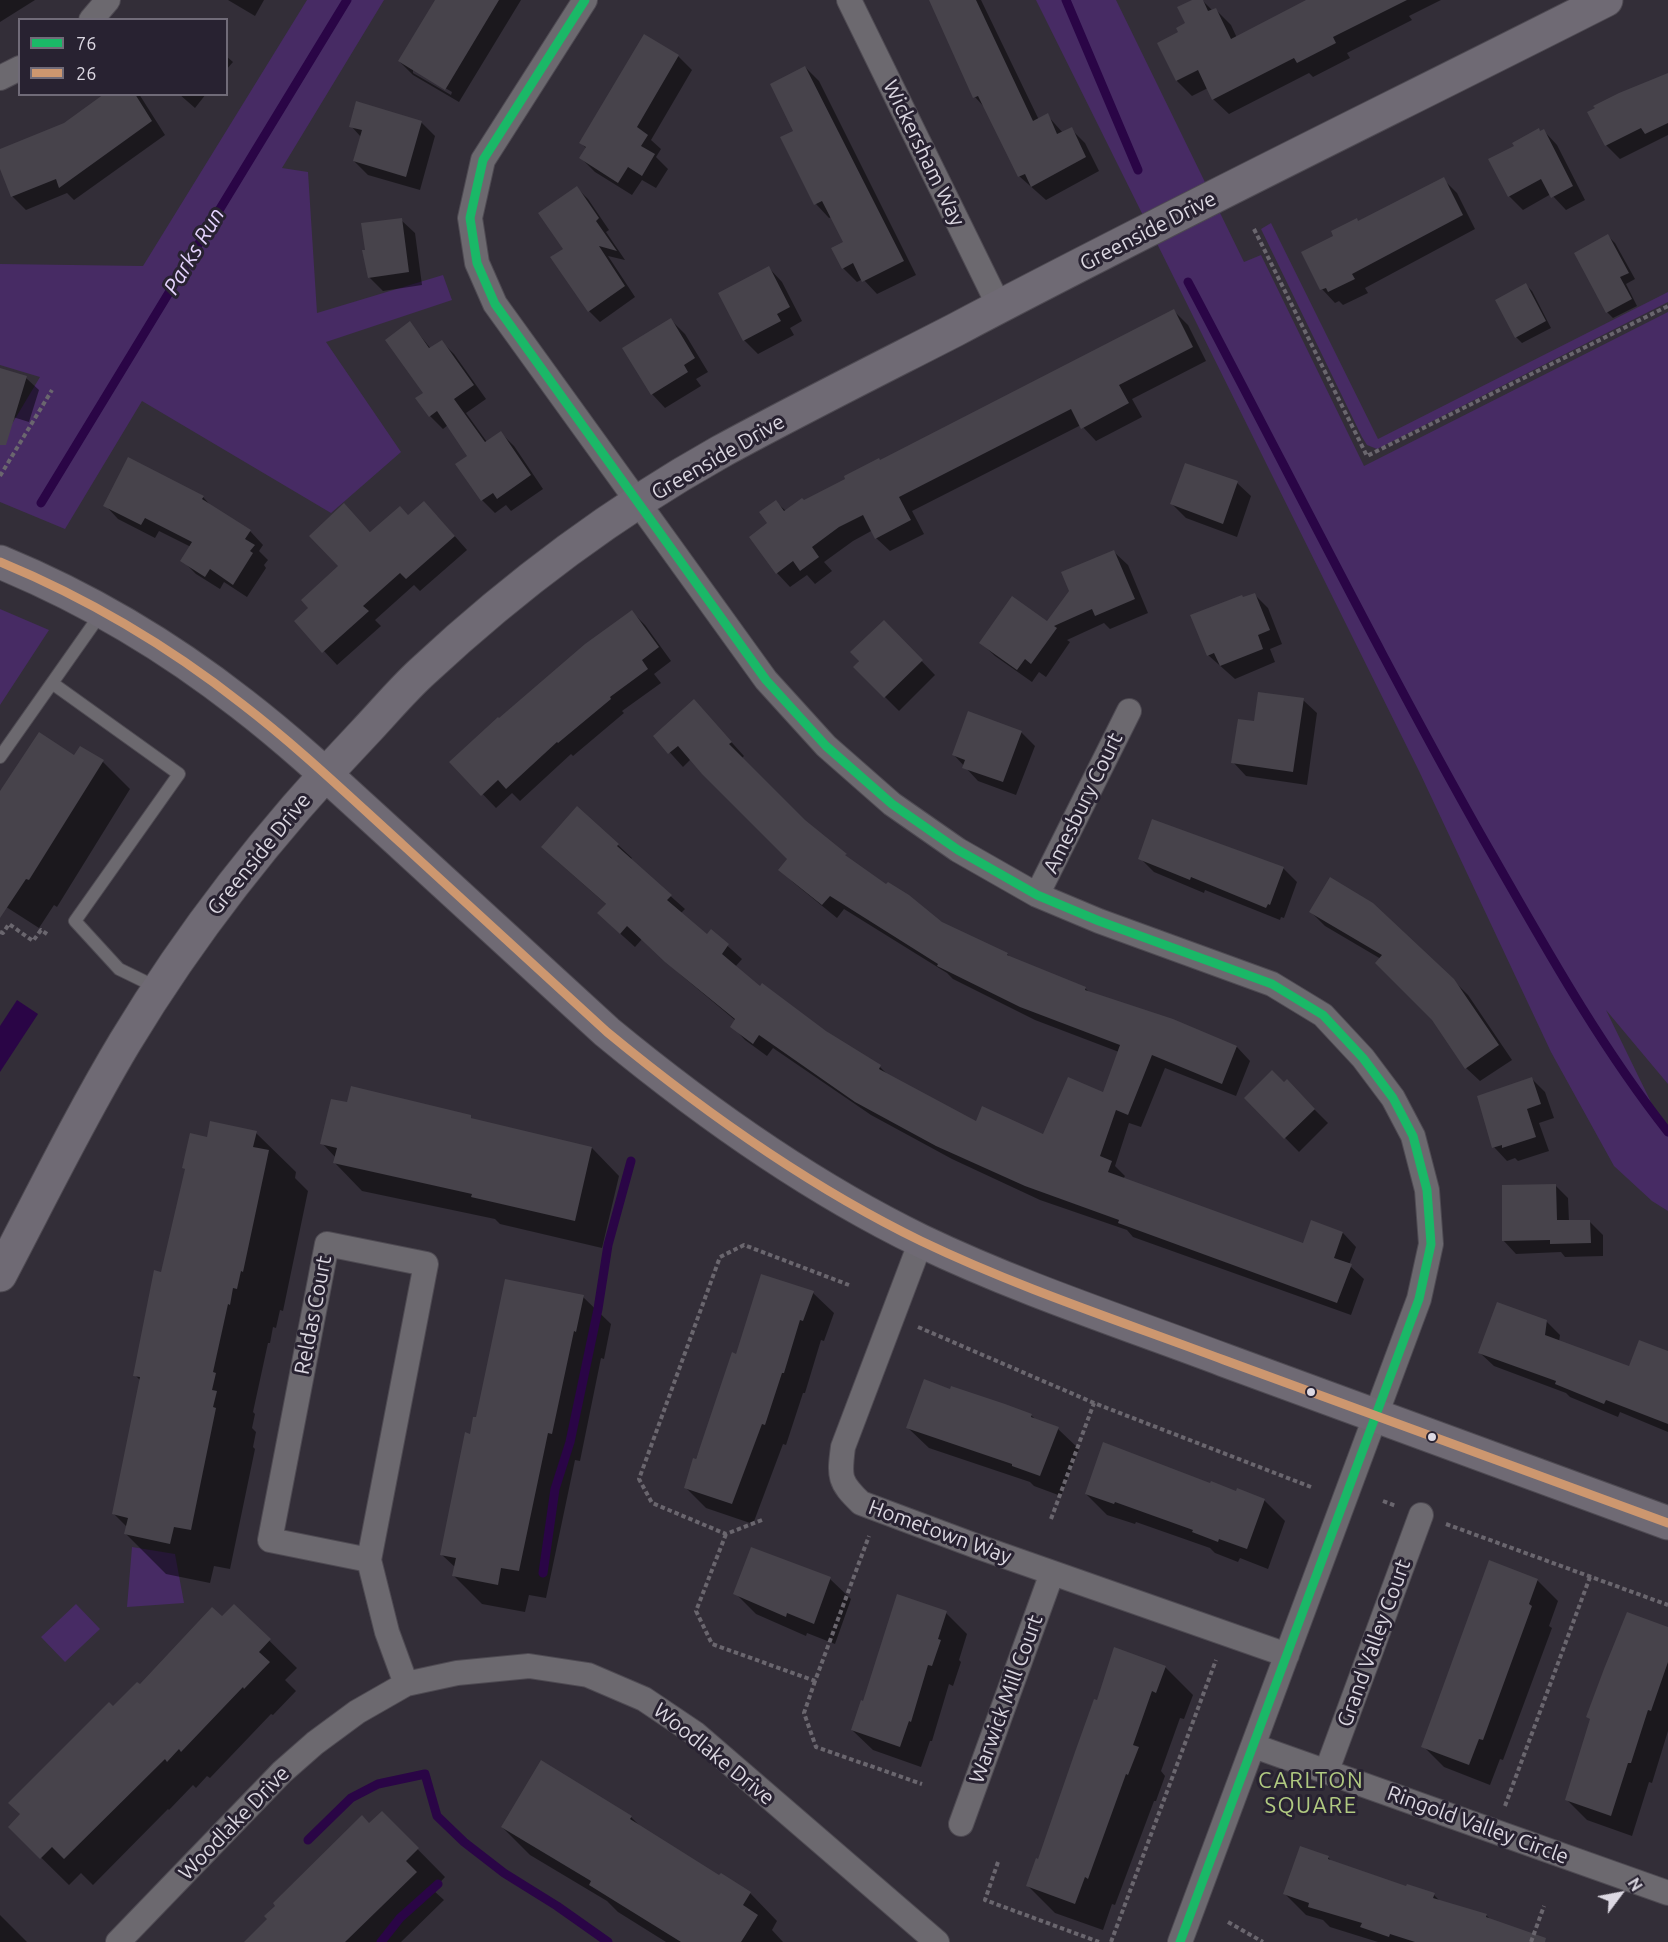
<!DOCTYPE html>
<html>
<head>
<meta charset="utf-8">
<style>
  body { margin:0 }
  #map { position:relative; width:1668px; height:1942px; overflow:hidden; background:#332e38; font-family:Ubuntu,sans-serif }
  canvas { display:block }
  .legend { position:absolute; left:18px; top:18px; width:210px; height:78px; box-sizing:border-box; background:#282231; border:2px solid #706b78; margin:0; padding:8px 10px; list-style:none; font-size:18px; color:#dcd8e2 }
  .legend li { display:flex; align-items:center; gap:12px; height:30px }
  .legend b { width:30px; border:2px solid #706b78 }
  .north { position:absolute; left:1590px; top:1864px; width:60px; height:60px; -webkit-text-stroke:4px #282231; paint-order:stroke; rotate:58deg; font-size:16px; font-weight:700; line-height:24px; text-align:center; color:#dcd8e2 }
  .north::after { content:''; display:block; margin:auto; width:21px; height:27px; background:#dcd8e2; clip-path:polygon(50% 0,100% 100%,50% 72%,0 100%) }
</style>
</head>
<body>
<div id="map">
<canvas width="1668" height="1942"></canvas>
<ul class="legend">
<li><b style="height:8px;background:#1ab867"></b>76</li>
<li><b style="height:8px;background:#cd976f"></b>26</li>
</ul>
<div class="north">N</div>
</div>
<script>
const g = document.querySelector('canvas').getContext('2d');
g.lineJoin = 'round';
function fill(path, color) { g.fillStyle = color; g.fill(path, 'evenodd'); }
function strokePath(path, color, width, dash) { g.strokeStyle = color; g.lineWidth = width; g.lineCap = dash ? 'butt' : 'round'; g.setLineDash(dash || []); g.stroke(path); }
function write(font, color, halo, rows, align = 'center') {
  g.font = font + ' Ubuntu,sans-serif'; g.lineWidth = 6; g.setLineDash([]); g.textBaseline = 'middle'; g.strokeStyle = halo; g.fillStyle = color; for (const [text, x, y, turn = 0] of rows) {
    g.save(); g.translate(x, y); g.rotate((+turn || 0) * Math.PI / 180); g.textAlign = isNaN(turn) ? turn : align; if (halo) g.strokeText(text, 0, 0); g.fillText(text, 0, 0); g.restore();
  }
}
fill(new Path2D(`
  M307 0H384L282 168 308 172 317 313 443 275 452 300 326 342 401 452 331 513 142 401 65 529 0 502V444L40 377 0 365V264L143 266Z
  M1036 0H1116L1244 262 1261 255 1364 466 1668 312V1084L1606 1010 1668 1137V1211L1652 1201 1614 1166 1551 1052 1419 771Z
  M1271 223 1378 439 1668 292V302L1377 449 1367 445 1362 437 1261 229Z
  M0 609 49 630 0 705Z
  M132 1547 175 1554 184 1603 127 1607Z
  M76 1604 100 1629 65 1662 41 1637Z`), '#472b64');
fill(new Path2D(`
  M17 1000 38 1014 0 1072V1026Z`), '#2a0546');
fill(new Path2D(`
  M0 0H35L0 22Z
  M228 0H264L255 16Z
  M437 0H521L459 102 413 75 399 61ZM413 69 452 92 451 95 413 73Z
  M931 0H981L1039 120 1047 115 1063 133 1071 129 1085 143 1099 171 1046 200 1019 176 985 108 975 97Z
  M1196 0H1202L1213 11 1215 9 1231 25 1237 38 1309 0H1441L1409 16 1412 20 1347 53 1350 58 1313 77 1309 73 1229 114 1213 99 1208 88 1192 96 1177 81 1159 43 1180 32 1187 24Z
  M644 36 678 56 692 70 651 140 661 149 656 157 668 169 656 188 642 180 632 195 595 172 581 158 587 149 581 143Z
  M226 56 233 62 226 70Z
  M805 67 819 81 916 275 877 294 863 279 857 282 843 268 845 243 832 217 829 218 816 204 795 131Z
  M1668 75V135L1620 159 1606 145Z
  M107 94H139L165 135 74 200 67 193 26 210 12 196 0 165V150L65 125Z
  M179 94H206L195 108Z
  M421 122 435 136 420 190 368 175 354 161 361 137 351 126Z
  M1544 131 1557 145 1585 200 1566 210 1551 194 1523 210 1509 196Z
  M1443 179 1457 193 1475 229 1365 288 1368 293 1343 305 1339 301 1335 303 1322 289 1359 222Z
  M577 188 588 199 609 230 606 232 625 260 608 256 635 297 600 322 589 311Z
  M401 220 415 233 422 285 383 291 369 277Z
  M1608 236 1615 243 1635 279 1626 284 1637 306 1613 318 1607 312Z
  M769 268 782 282 802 321 790 328 794 335 758 354 744 340Z
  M1526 285 1532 291 1551 328 1522 343 1516 337Z
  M1174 311 1188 325 1206 361 1132 399 1142 417 1096 441 1081 425 912 511 924 534 890 551 876 538 873 530 853 541 824 562 832 571 815 584 807 575 790 587 777 573 751 537 769 524 776 502 786 511Z
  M671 320 685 334 708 372 696 379 701 386 665 408 652 394Z
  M410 323 431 349 442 342 454 354 486 399 466 413 487 442 501 433 514 446 543 489 511 511 506 505 495 513 482 500 469 456 448 425 443 429 430 416Z
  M0 370 26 378 39 390 29 422 0 413Z
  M1186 465 1237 483 1251 496 1237 537 1186 518 1172 504Z
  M203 497 214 509 250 531 263 545 259 551 268 560 264 565 266 568 247 597 224 582 220 589 196 574 182 560 191 547 159 531 155 538 118 519 105 505Z
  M344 505 371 533 408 517 437 516 467 550 420 591 414 585 375 620 381 626 337 665 296 621 311 608 341 566Z
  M1114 552 1128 565 1148 613 1110 629 1104 623 1067 640 1070 642 1046 677 1039 672 1032 682 995 656 981 643 1048 623Z
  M1254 594 1268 608 1282 644 1270 649 1275 662 1235 679 1208 655 1243 599Z
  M632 612 645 625 671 661 654 674 661 683 622 711 624 713 573 756 571 754 520 801 512 793 496 808 452 762 499 720Z
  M884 622 935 675 899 711 855 667Z
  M1303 700 1317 713 1307 785 1246 776 1233 762 1255 723Z
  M694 701 744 756 741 759 804 821 855 864 941 923 1007 954 1011 958 1085 988 1090 993 1172 1021 1237 1047 1250 1061 1236 1096 1165 1068 1141 1127 1129 1123 1115 1166 1125 1176 1123 1179 1304 1245 1312 1222 1343 1233 1356 1247 1349 1265 1364 1279 1351 1315 1133 1237 1127 1230 1040 1200 952 1159 871 1115 773 1048 767 1056 745 1040 732 1026 736 1021 681 975 642 939 635 947 613 927 607 905 556 860 618 845 632 858 630 860 685 909 681 913 707 936 711 931 742 959 735 967 760 988 880 1067 889 1076 976 1123 1044 1136 1104 1094 1119 1052 1035 1020 953 979 947 973 844 909 837 918 794 883 780 870 789 859 691 759 683 767 655 736Z
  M1021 732 1035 746 1016 795 978 781 953 754Z
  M75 757 103 762 130 789 57 907 54 905 39 928 0 903V794Z
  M1140 858 1283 868 1297 882 1284 918 1281 917 1280 920 1205 890 1204 893 1154 872Z
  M1311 912 1453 980 1468 995 1512 1060 1480 1081 1466 1068 1433 1019 1381 959 1325 926Z
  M1532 1079 1545 1092 1554 1118 1539 1123 1549 1151 1518 1161 1515 1158 1507 1161 1494 1147Z
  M1287 1082 1328 1123 1299 1152 1246 1098Z
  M470 1117 474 1120 592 1148 619 1176 602 1248 500 1224 495 1219 362 1191 335 1163 336 1158 322 1143Z
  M256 1133 296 1172 295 1178 308 1191 283 1311 280 1310 276 1328 273 1327 270 1343H268L253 1412 255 1414 252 1428 256 1432 253 1447 255 1449 230 1569 214 1566 210 1583 166 1574 126 1534 127 1527 114 1514 141 1381 135 1375 162 1273 186 1170 184 1168 208 1139Z
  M1555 1185 1568 1198 1569 1222H1590L1603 1235V1256L1565 1257 1561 1252 1516 1254 1503 1240Z
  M813 1293 834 1313 824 1341 821 1340 805 1393H803L786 1445 783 1444 753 1524 706 1508 685 1487 736 1356Z
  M583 1297 611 1324 604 1359 601 1358 580 1461 575 1460 546 1598 529 1595 525 1612 482 1604 454 1576 456 1568 442 1555 471 1436 477 1418Z
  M1546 1321 1560 1335 1559 1342 1629 1368 1668 1353V1432L1620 1412 1618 1417 1570 1397 1566 1393 1494 1366 1480 1353Z
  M951 1390 1031 1415 1037 1421 1058 1429 1079 1449 1061 1496 1034 1486 1030 1482 929 1448 908 1428Z
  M1211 1485 1264 1500 1285 1521 1268 1569 1240 1558 1238 1562 1215 1553 1210 1548 1136 1522 1135 1524 1107 1515 1086 1494Z
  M751 1549 830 1579 851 1599 835 1644 807 1633 806 1636 756 1614 735 1593Z
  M1537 1580 1558 1601 1549 1626 1552 1628 1503 1760 1500 1759 1490 1785 1444 1767 1423 1746Z
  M234 1606 297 1668 285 1680 296 1691 273 1715 271 1714 210 1778 207 1776 196 1788 193 1785 169 1810 168 1809 93 1885 81 1873 69 1885 10 1827 113 1708 222 1619Z
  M946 1613 967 1634 959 1660 961 1662 953 1686 949 1684 932 1741H930L921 1767 873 1750 852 1730 864 1703Z
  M1668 1628V1731L1652 1783 1649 1782 1632 1836 1587 1820 1566 1799Z
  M1165 1667 1193 1695 1184 1719 1180 1718 1161 1771 1165 1776 1156 1801H1154L1115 1905 1112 1904 1103 1930 1055 1913 1028 1886 1039 1861 1098 1702Z
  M382 1813 445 1877 433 1890 444 1900 401 1942H249Z
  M631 1817 643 1829 720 1878 750 1893 777 1921 772 1930 783 1942H666L618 1912 607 1901 530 1855 502 1827Z
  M1328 1857 1332 1862 1407 1888 1434 1895 1441 1902 1486 1915 1492 1921 1527 1942H1378L1330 1927 1323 1920 1306 1915 1285 1894Z
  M0 1915 27 1942H0Z`), '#0007');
strokePath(new Path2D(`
  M1066 0 1138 170
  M1188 282C1287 469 1381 658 1485 842 1542 941 1597 1042 1668 1132
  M41 503 347 0
  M543 1573 555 1489 570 1442 598 1309 608 1245 631 1161
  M308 1840 351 1798 378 1784 425 1774 437 1816 464 1842 504 1873 557 1906 608 1942
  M381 1942 400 1918 438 1884`), '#2a0546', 9);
fill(new Path2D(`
  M435 0H499L445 90 398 61Z
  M929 0H976L1033 121 1048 113 1057 134 1072 127 1086 157 1031 187 1025 174 1018 177 978 96 973 98Z
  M1192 0H1203L1208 11 1216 8 1231 39 1306 0H1407L1333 37 1336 43 1297 63 1294 58 1212 100 1198 70 1176 81 1157 43 1178 32 1176 28 1185 23 1177 7Z
  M644 34 679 55 637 127 648 135 641 146 655 154 642 176 628 167 618 183 579 158 586 147 579 143Z
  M805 66 904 261 862 282 853 263 842 269 831 248 843 242 822 201 814 205 780 137 793 131 770 84Z
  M1668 73V123L1645 134 1641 128 1605 146 1587 112 1595 108 1593 106 1619 93Z
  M104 94H135L152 121 59 188 56 179 11 197 0 169V149L64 123Z
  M356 101 422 121 406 177 353 161 362 130 349 127Z
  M1539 128 1540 131 1544 129 1573 186 1551 198 1541 179 1508 197 1488 159 1514 146 1512 143Z
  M1444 177 1463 215 1352 274 1355 279 1328 292 1326 288 1320 290 1301 252 1333 236 1331 231 1357 218 1358 221Z
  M577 186 599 218 596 221 617 251 599 246 625 286 588 312 550 257 563 249 538 213Z
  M402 218 409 272 368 278 362 250H365L361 223Z
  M1608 234 1629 273 1620 277 1632 299 1606 313 1574 253Z
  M769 266 790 307 777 314 781 321 743 341 718 293Z
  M1526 283 1546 321 1515 338 1495 300Z
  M1174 309 1193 347 1119 385 1129 403 1081 429 1071 409 899 497 911 520 875 539 863 515 839 527 812 547 819 557 800 571 793 561 776 574 749 537 767 523 759 512 776 500 784 511 802 498 804 500 845 479 844 476 879 458 880 460Z
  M671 318 695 358 684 365 688 372 651 395 622 348Z
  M410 321 429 348 442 340 474 385 454 399 485 442 501 431 531 475 497 499 493 493 481 501 455 464 467 456 437 411 429 417 415 398 423 393 385 340Z
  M0 368 27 376 6 445H0Z
  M128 457 204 496 202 499 251 530 245 539 255 545 250 551 253 553 233 585 210 569 205 577 180 561 192 542 145 518 141 525 103 506Z
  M1185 463 1238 481 1223 524 1170 504Z
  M424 501 455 536 406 579 400 573 363 606 369 611 322 653 294 621 308 608 301 600 338 566 309 536 344 503 370 532 400 506 408 515Z
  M1114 550 1135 599 1095 616 1092 609 1054 626 1057 628 1031 664 1025 659 1017 670 979 643 1012 596 1047 621 1069 591 1061 572Z
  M1255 593 1270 630 1258 635 1263 649 1220 666 1214 653 1207 656 1190 615 1242 595 1243 597Z
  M632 610 659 647 642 660 648 669 610 697 611 699 558 743 557 742 506 789 498 780 481 796 449 762 498 717 499 718 585 644Z
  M884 620 923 660 884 698 853 667 859 661 850 652Z
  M1258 692 1304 698 1293 772 1231 763 1238 719 1254 721Z
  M694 699 732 742 729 744 805 820 847 854 845 855 886 884 888 882 909 895 942 922 1008 953 1007 955 1086 987 1085 990 1173 1019 1237 1046 1222 1084 1152 1055 1128 1115 1116 1110 1100 1156 1112 1161 1108 1172 1303 1243 1311 1220 1343 1232 1334 1258 1352 1264 1337 1303 1118 1223 1119 1220 1025 1186 936 1146 855 1102 759 1035 753 1044 730 1027 735 1019 665 962 627 926 620 934 597 913 606 904 541 847 577 806 619 844 617 846 672 895 667 900 707 934 711 929 729 944 722 954 760 986 762 983 826 1031 881 1065 879 1069 976 1121 982 1106 1043 1134 1068 1077 1103 1092 1120 1045 1020 1007 937 966 938 964 830 896 822 905 778 870 787 859 702 774 678 746 668 754 653 736Z
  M968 711 1022 731 1003 782 962 768 965 760 952 755Z
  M39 732 74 755 80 746 104 760 29 880 26 879 0 918V791Z
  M1152 819 1284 867 1270 905 1268 904 1266 908 1191 877 1190 880 1138 859Z
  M1330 877 1373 903 1454 979 1499 1045 1465 1069 1432 1020 1375 963 1382 955 1309 912Z
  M1272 1070 1284 1082 1287 1079 1315 1109 1284 1139 1244 1098Z
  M1532 1077 1541 1104 1527 1109 1536 1137 1502 1148V1145L1492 1148 1477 1096Z
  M351 1086 471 1115V1118L592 1147 575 1221 471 1197 472 1194 333 1163 337 1148 320 1144 331 1099 347 1102Z
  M210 1121 257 1131 253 1147 269 1150 243 1272 241 1271 237 1289 233 1288 230 1305 228 1304 213 1372 216 1373 212 1390 217 1391 213 1407 216 1408 191 1530 174 1527 170 1544 124 1534 128 1518 112 1514 140 1377 133 1376 154 1270 161 1272 185 1169 182 1168 190 1133 207 1137Z
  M1556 1184 1557 1220H1590L1591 1243 1550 1244V1240L1502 1241V1185Z
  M761 1274 814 1291 803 1321 800 1320 784 1373H782L765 1425 762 1424 732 1504 684 1488 693 1458 696 1459 732 1352 736 1354Z
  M505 1279 584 1295 576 1332 574 1331 552 1434 548 1433 519 1571 501 1568 498 1585 452 1576 456 1558 440 1555 465 1432 470 1434 473 1417H476Z
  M1497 1302 1547 1320 1545 1335 1629 1366 1639 1340 1668 1351V1424L1606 1400 1604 1404 1555 1384 1556 1381 1478 1353Z
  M924 1379 950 1389 951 1386 1005 1404 1032 1414 1031 1417 1059 1427 1040 1476 1012 1466V1464L906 1428Z
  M1103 1442 1210 1483 1211 1481 1236 1491 1237 1488 1265 1499 1247 1549 1219 1539 1218 1542 1192 1532 1193 1530 1115 1502 1114 1504 1085 1494Z
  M751 1547 831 1577 814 1624 787 1613 786 1617 733 1594Z
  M1489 1560 1538 1579 1529 1604 1532 1606 1483 1740 1479 1739 1469 1765 1421 1747Z
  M897 1594 947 1611 938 1639 941 1640 932 1666 928 1665 911 1722 909 1721 900 1747 851 1730 861 1700 863 1701Z
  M234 1604 271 1639 259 1652 270 1662 244 1689 243 1687 181 1752 179 1749 167 1762 165 1759 64 1859 52 1847 40 1859 8 1827 20 1814 8 1803 109 1702 113 1706 137 1682 140 1684 212 1607 222 1616Z
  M1627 1612 1668 1627V1662L1651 1711 1648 1710 1631 1763H1628L1611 1816 1565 1800 1590 1719 1586 1717 1604 1669Z
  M1114 1647 1166 1666 1156 1693 1152 1691 1133 1745 1139 1747 1128 1775 1126 1774 1088 1879 1085 1877 1075 1904 1026 1886 1036 1858 1038 1859 1075 1752 1094 1699 1097 1700Z
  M541 1760 632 1816 630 1819 719 1875 721 1873 751 1892 743 1905 758 1915 741 1942H681L589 1885 591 1881 501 1827Z
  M382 1811 419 1848 406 1861 417 1872 345 1942H244L267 1919 264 1916 275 1906 273 1903 362 1815 369 1823Z
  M1300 1846 1329 1856 1328 1859 1406 1886 1407 1884 1435 1893 1433 1898 1487 1914 1486 1917 1546 1938 1545 1942H1415L1390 1934 1389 1937 1360 1927 1362 1923 1308 1907 1309 1903 1283 1894Z`), '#47434b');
const lane = new Path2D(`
  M52 683 179 774 75 921 119 969 158 988
  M0 757 102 612`);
const street = new Path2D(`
  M585 0 483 160 470 218 477 263 495 304 766 680 826 746 892 804 958 850 1037 895 1099 921 1272 984 1323 1015 1363 1058 1393 1098 1413 1136 1427 1190 1431 1244 1419 1299 1180 1942
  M849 0 999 306
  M91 20 108 0
  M0 78 20 68
  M1037 895 1129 711
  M921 1241 843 1447C839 1477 839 1482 861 1503L976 1546 1287 1655
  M369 1560 270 1540 327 1244 426 1264 369 1560 387 1632 406 1684
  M1254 1746 1668 1893
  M1327 1770 1421 1515
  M961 1824 1052 1573
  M118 1942 282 1772 315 1743 357 1712 406 1684 457 1673 529 1666 588 1675 644 1699 696 1734 937 1942`);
const secondary = new Path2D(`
  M0 562C87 598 168 646 242 704 298 747 350 797 403 845 471 907 539 970 607 1032 704 1112 808 1186 921 1241 1019 1288 1123 1322 1224 1360 1372 1414 1520 1469 1668 1523
  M0 1275C41 1197 80 1117 125 1042 193 929 274 827 364 733 384 712 402 690 423 671 512 588 613 512 720 452 797 410 877 370 955 330 1170 216 1389 110 1606 0`);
strokePath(lane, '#4e4a52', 14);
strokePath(street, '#4e4a52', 26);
strokePath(secondary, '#4e4a52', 35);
strokePath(new Path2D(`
  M1254 229 1367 456 1668 306
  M0 476 52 390
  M0 932 3 933 9 924 33 941 41 930 47 934
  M918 1327 1094 1403 1311 1487
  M1383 1501 1396 1506
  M1051 1519 1094 1403
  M762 1520 726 1534 652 1503 639 1479 720 1257 744 1245 849 1285
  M1446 1524 1668 1605
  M726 1534 696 1611 712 1644 815 1681 869 1536
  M815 1681 804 1713 816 1747 922 1784
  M1505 1806 1590 1577
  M998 1862 985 1900 1099 1942
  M1228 1922 1263 1942
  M1111 1942 1216 1660
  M1531 1942 1544 1906`), '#6a666e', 4, [4.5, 3]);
strokePath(lane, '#6c696f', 12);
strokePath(street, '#6c696f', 24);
strokePath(secondary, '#6f6a74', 33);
strokePath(new Path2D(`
  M585 0 483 160 470 218 477 263 495 304 766 680 826 746 892 804 958 850 1037 895 1099 921 1272 984 1323 1015 1363 1058 1393 1098 1413 1136 1427 1190 1431 1244 1419 1299 1180 1942`), '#1ab867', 9);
strokePath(new Path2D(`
  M0 562C87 598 168 646 242 704 298 747 350 797 403 845 471 907 539 970 607 1032 704 1112 808 1186 921 1241 1019 1288 1123 1322 1224 1360 1372 1414 1520 1469 1668 1523`), '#cd976f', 9);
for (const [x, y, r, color] of [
  [1311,1392,5,"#dcd8e2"],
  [1432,1437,5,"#dcd8e2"]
]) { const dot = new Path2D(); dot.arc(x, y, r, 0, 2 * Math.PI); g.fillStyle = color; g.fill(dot); strokePath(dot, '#282231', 2); }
write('21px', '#dcd8e2', '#282231', [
  ["Wickersham Way",924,153,64],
  ["Greenside Drive",1148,231,-27],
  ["Greenside Drive",718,457,-30],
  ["Amesbury Court",1083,803,-64],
  ["Greenside Drive",259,854,-51],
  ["Reldas Court",313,1315,-79],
  ["Hometown Way",940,1532,20],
  ["Grand Valley Court",1374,1643,-70],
  ["Warwick Mill Court",1006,1699,-70],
  ["Woodlake Drive",714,1754,39],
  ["Woodlake Drive",234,1823,-46],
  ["Ringold Valley Circle",1478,1825,20]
]);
write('italic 22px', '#e5d4fe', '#282231', [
  ["Parks Run",194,251,-59]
]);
g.letterSpacing = '1.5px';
write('22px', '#b1ca81', '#282231', [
  ["CARLTON",1311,1781],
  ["SQUARE",1311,1806]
]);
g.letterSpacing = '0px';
</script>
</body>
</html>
